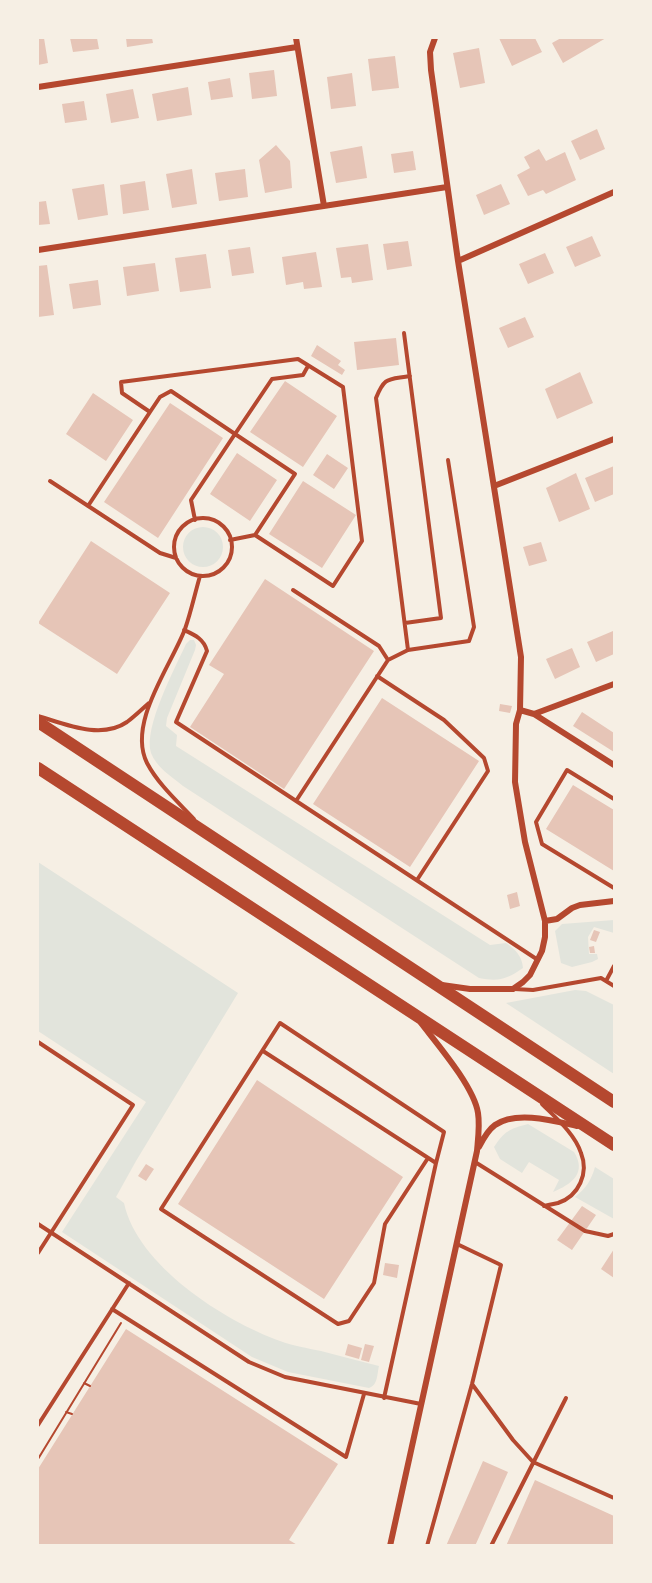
<!DOCTYPE html>
<html>
<head>
<meta charset="utf-8">
<style>
  body { margin:0 }
  #map { position:relative; width:652px; height:1583px; overflow:hidden; background:#f6efe4; font-family:Roboto,sans-serif }
  canvas { display:block }
  .frame { position:absolute; inset:0; border:39px solid #f6efe4; pointer-events:none }
</style>
</head>
<body>
<div id="map">
<canvas width="652" height="1583"></canvas>
<div class="frame"></div>
</div>
<script>
const g = document.querySelector('canvas').getContext('2d');
g.lineJoin = 'round';
function fill(path, color) { g.fillStyle = color; g.fill(path, 'evenodd'); }
function strokePath(path, color, width, dash) { g.strokeStyle = color; g.lineWidth = width; g.lineCap = dash ? 'butt' : 'round'; g.setLineDash(dash || []); g.stroke(path); }
fill(new Path2D(`
  M183 547a20 20 0 1 1 40 0a20 20 0 1 1-40 0Z
  M190 640H194L196 645 195 650 167 718 166 726 177 735 176 746 490 945 506 943C516 950 522 956 523 968 507 979 499 982 479 978L183 786C172 777 156 767 151 753 143 728 175 668 186 644Z
  M38 862 238 993 136 1161 116 1197 124 1203C137 1265 224 1321 280 1341 293 1346 307 1348 321 1351 340 1356 359 1361 379 1366 377 1374 378 1385 369 1388L288 1372 252 1357 62 1232 146 1102 38 1031Z
  M614 920V933L594 927 588 937 589 954H597L598 959 592 962 572 967 561 963 555 931 562 924Z
  M575 990 586 991 614 1005V1074L506 1003Z
  M528 1124 574 1152C587 1173 572 1184 553 1192L559 1180 529 1162 522 1173 500 1159 494 1147C505 1131 509 1129 528 1124Z
  M595 1167 614 1179V1219L575 1197C586 1188 591 1181 595 1167Z`), '#e2e4dc');
fill(new Path2D(`
  M38 38H44L48 63 38 65Z
  M70 38H97L99 49 73 52Z
  M126 38H152L153 43 127 47Z
  M499 38H535L542 52 512 66Z
  M561 38H606L563 63 552 43Z
  M479 48 485 83 460 88 453 53Z
  M395 56 399 88 372 91 368 59Z
  M274 70 277 96 252 99 249 73Z
  M352 73 356 106 331 109 327 77Z
  M230 78 233 97 211 100 208 82Z
  M188 87 192 115 157 121 152 94Z
  M133 89 139 118 111 123 106 94Z
  M84 101 87 120 65 123 62 104Z
  M597 129 605 149 580 160 571 141Z
  M276 145 290 161 292 188 265 193 259 160Z
  M362 146 367 178 336 183 330 152Z
  M539 149 546 161 565 152 576 180 546 194 543 190 528 196 517 175 530 168 524 157Z
  M413 151 416 170 394 173 391 154Z
  M192 169 197 204 172 208 166 174Z
  M245 169 248 197 219 201 215 173Z
  M145 181 149 210 123 214 120 185Z
  M104 184 108 215 78 220 72 189Z
  M501 184 510 204 484 215 476 195Z
  M46 201 50 224 38 225V202Z
  M592 236 601 256 575 267 566 247Z
  M408 241 412 266 387 270 383 244Z
  M368 244 373 280 352 283 351 277 341 278 336 248Z
  M250 247 254 273 232 276 228 250Z
  M316 252 322 287 304 289 303 282 286 285 282 257Z
  M545 253 554 273 528 284 519 264Z
  M206 254 211 288 180 292 175 258Z
  M155 263 159 291 127 296 123 267Z
  M47 265 54 315 38 317V266Z
  M98 280 101 305 73 309 69 284Z
  M525 317 534 337 508 348 499 328Z
  M396 338 399 365 357 370 354 342Z
  M317 345 341 361 338 365 345 370 342 375 311 356Z
  M580 372 593 403 557 419 545 389Z
  M285 381 337 416 303 467 250 432Z
  M93 393 133 420 106 461 66 434Z
  M170 403 223 438 158 538 104 502Z
  M237 453 277 480 250 521 210 494Z
  M327 454 348 468 334 489 313 475Z
  M614 466V494L595 502 585 478Z
  M576 473 590 509 559 522 546 488Z
  M303 481 356 515 322 568 269 534Z
  M91 541 170 593 117 674 38 623Z
  M541 542 547 561 529 566 523 547Z
  M265 579 374 651 284 789 190 727 224 674 209 665Z
  M613 631 614 635V654L596 662 587 642Z
  M572 648 580 667 555 679 546 659Z
  M382 698 479 761 410 867 313 804Z
  M500 704 512 706 510 713 499 711Z
  M582 712 614 733V752L573 726Z
  M573 785 614 810V871L546 829Z
  M517 892 520 906 510 909 507 895Z
  M594 930 600 932 596 942 590 940Z
  M594 946 595 953H590L589 947Z
  M257 1080 403 1177 324 1299 178 1204Z
  M146 1164 154 1169 146 1181 138 1176Z
  M582 1206 596 1215 572 1250 557 1240Z
  M614 1249V1278L601 1269Z
  M385 1263 399 1265 397 1278 383 1275Z
  M126 1329 338 1464 289 1540 299 1546H38V1469Z
  M348 1344 362 1348 359 1359 345 1355Z
  M365 1344 374 1346 369 1362 361 1360Z
  M483 1461 508 1472 475 1546H446Z
  M535 1480 614 1516V1546H506Z`), '#e6c5b7');
strokePath(new Path2D(`
  M84 1383 90 1386
  M66 1412 72 1414
  M38 1459 121 1323`), '#b5482f', 2);
strokePath(new Path2D(`
  M404 333 441 618 405 623
  M150 412 160 397 171 391 235 434 272 379 303 375 308 366
  M50 481 160 553 176 558
  M88 506 150 412 122 393 121 382 298 359 343 387 362 541 333 586 255 535 230 540
  M174 547a29 29 0 1 1 58 0a29 29 0 1 1-58 0Z
  M195 520 191 500 235 434 295 474 255 535
  M293 590 379 646 388 660 296 801
  M184 630C195 635 204 639 207 651L176 722 538 960
  M408 650 376 398C385 376 388 380 410 376
  M388 660 408 650 469 641 474 627 448 460
  M377 676 444 720 484 758 488 771 417 880
  M38 716C65 724 101 740 127 722 135 716 142 709 149 703
  M614 799 567 770 536 822 542 844 614 888
  M194 819C178 802 158 784 147 763 127 723 171 666 185 629 191 612 195 593 200 576
  M606 981 614 966
  M514 989 533 990 601 978 614 986
  M38 1042 133 1105 38 1253
  M263 1051 436 1163 384 1398
  M542 1104C556 1118 575 1134 581 1153 589 1173 579 1196 558 1203 553 1204 548 1205 544 1206
  M428 1158 385 1224 374 1283 349 1321 338 1324 161 1209 280 1023 444 1132 436 1163
  M475 1162 585 1231 608 1236 614 1234
  M38 1224 249 1362 285 1377 421 1404
  M112 1309 346 1457 364 1394
  M472 1384 513 1440 533 1462 614 1498
  M38 1425 129 1283
  M427 1546 472 1384 501 1265 457 1244
  M491 1546 566 1398`), '#b5482f', 4);
strokePath(new Path2D(`
  M296 38 324 206
  M435 38 430 52 431 70 458 261 521 657 520 710 516 724 515 782 525 842 545 921V937L542 951 530 975 523 982 513 989H470L442 985
  M38 87 297 47
  M38 250 447 187
  M458 261 614 192
  M494 486 614 439
  M520 710 534 714 614 684
  M534 714 614 765
  M545 921 557 919 572 908 580 905 614 901
  M479 1147C483 1139 488 1130 495 1125 516 1110 555 1121 577 1126
  M390 1546 477 1151C478 1139 480 1125 478 1113 474 1087 438 1045 421 1023`), '#b5482f', 6);
strokePath(new Path2D(`
  M38 722 614 1102
  M38 768 614 1145`), '#b5482f', 12);
</script>
</body>
</html>
